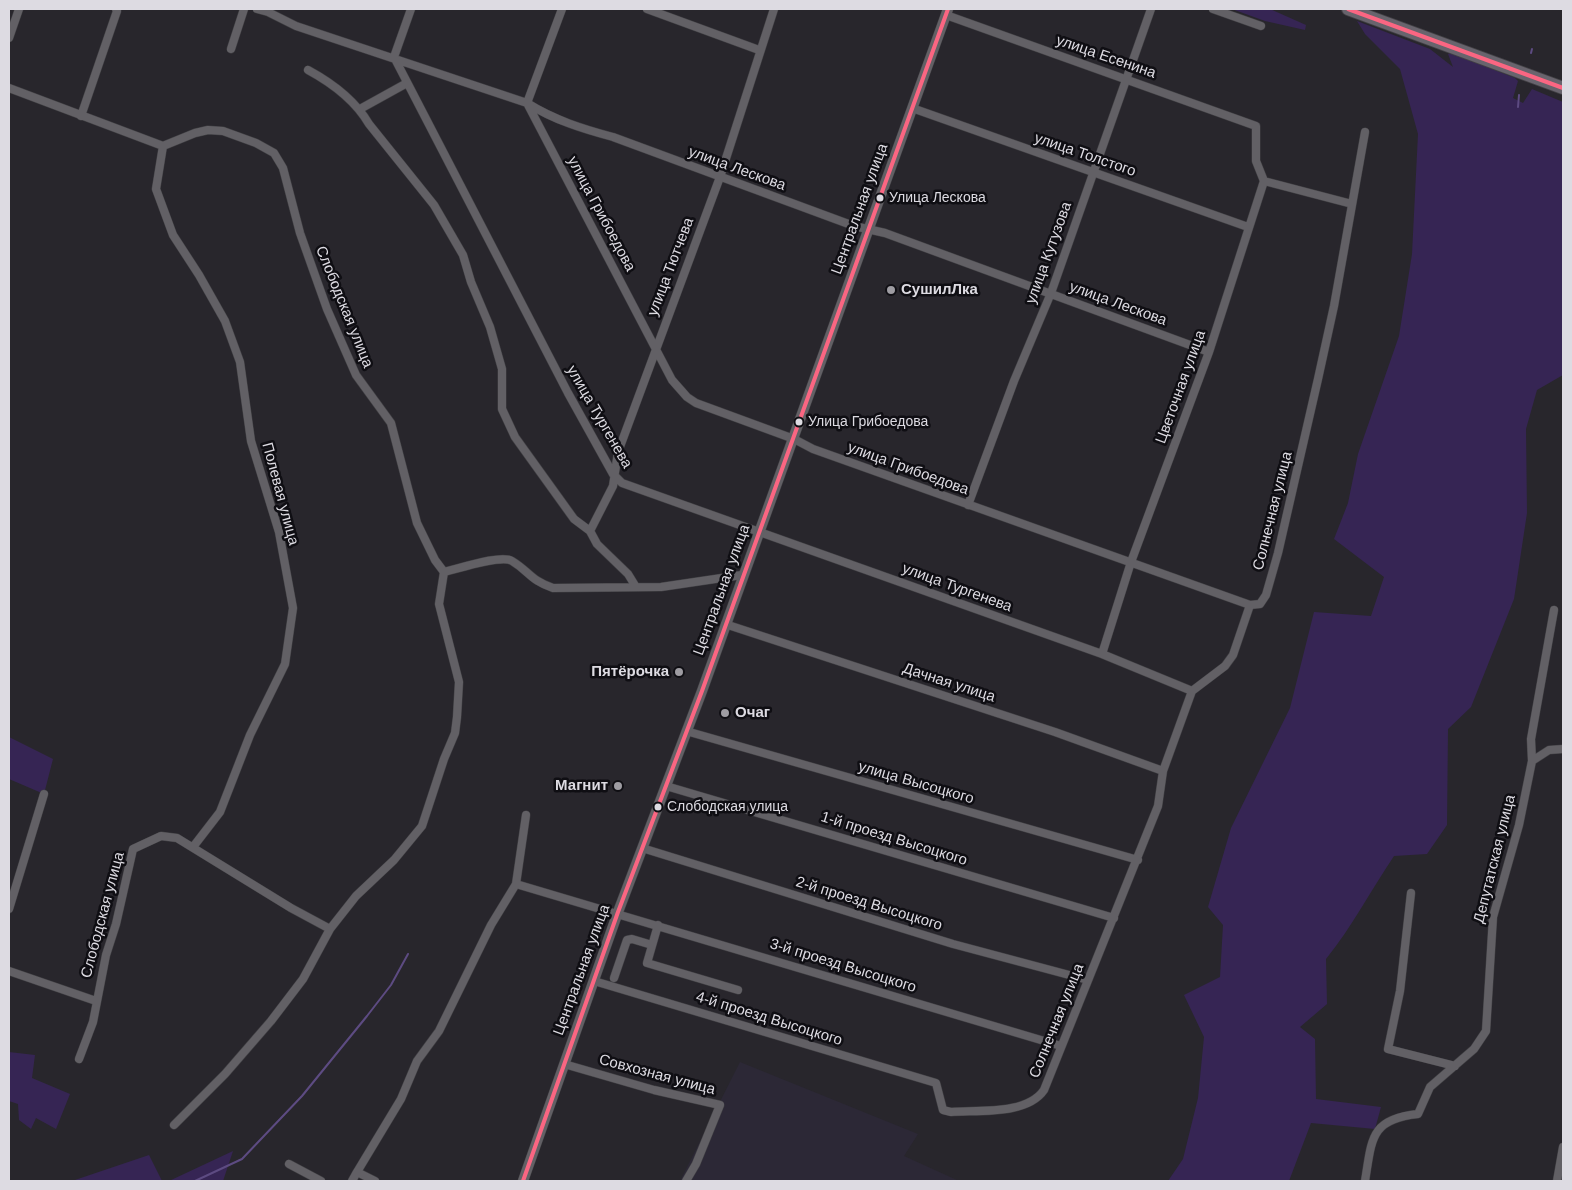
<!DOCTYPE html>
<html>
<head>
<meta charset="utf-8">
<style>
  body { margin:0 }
  #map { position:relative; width:1572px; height:1190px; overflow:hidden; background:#28262c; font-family:Helvetica,sans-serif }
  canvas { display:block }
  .frame { position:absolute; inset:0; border:10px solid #dddbe2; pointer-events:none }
</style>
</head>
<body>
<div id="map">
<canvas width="1572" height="1190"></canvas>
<div class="frame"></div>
</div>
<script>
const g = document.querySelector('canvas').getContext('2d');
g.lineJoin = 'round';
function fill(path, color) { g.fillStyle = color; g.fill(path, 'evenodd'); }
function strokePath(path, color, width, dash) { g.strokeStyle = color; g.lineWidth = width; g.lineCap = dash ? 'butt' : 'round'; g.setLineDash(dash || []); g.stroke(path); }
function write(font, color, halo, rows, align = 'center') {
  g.font = font + ' Helvetica,sans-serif'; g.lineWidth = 5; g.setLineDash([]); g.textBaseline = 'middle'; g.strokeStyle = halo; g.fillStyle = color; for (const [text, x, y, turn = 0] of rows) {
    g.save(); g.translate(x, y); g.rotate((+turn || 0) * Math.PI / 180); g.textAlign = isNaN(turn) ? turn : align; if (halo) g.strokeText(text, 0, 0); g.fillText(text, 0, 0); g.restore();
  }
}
fill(new Path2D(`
  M740 1062 918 1134 904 1156 959 1181H680Z`), '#2c2836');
fill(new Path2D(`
  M1232 9H1270L1306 25 1305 30 1265 21Z
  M1357 21 1430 49 1453 67 1448 54 1452 53 1515 78 1518 81 1513 98 1523 103 1532 89 1563 102V375L1537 390 1526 429 1527 513 1514 599 1471 707 1448 729 1447 825 1427 854 1394 856C1371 890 1352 927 1326 959L1327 1004 1300 1027 1315 1039 1316 1099 1381 1107 1375 1129 1311 1123 1289 1181H1168L1183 1159 1198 1098 1204 1037 1184 995 1220 977 1223 925 1208 907 1231 828 1290 708 1314 612 1371 616 1384 577 1334 539 1348 503 1358 454 1399 336 1412 254 1418 134 1400 69 1365 34Z
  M9 737 53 759 44 794 9 779Z
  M9 1052 35 1055 32 1078 70 1094 56 1129 36 1118 31 1129 19 1120 18 1104 9 1101Z
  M233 1151 223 1181H169Z
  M149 1155 162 1181H72Z`), '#362554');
strokePath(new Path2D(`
  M1531 53 1532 49
  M1518 107 1519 95
  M195 1181 242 1159 302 1096 367 1016 391 985 408 954`), '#5d4b82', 2);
const minor = new Path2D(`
  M257 9 268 12 296 26 527 103C554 120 583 129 613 137L854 226 885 233 1209 352
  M411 9 394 57 568 393 613 474 622 483 1102 654 1192 691
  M562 9 527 103 672 380 687 397 696 403 794 439 813 449 1250 605
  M647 9 759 50
  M1213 9 1261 26
  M946 15 1256 126V161L1264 181 1209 352 1131 562 1102 654
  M9 38 19 9
  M231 49 244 9
  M308 70C332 83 355 100 369 124L434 205 463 255 471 282 490 327 502 369V409L515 437 574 519 590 531 597 544 628 574 636 587
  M9 88 163 146
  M912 108 1248 227
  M360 109 407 83
  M81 116 117 11 116 9
  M163 146 195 133 208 130 223 131 256 143 274 153 283 168 300 233 327 309 356 375 391 423 417 523 435 560 444 572C458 569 501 554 512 561 530 572 530 580 553 588L661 587 742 575
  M163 146 156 189 173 235 199 275 225 321 240 362 251 441 279 532 293 608 285 664 250 735 220 812 193 847
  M1264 181 1352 204
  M968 505 1014 381 1051 293 1151 9
  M590 531 613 486 618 452 720 177 774 9
  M725 624 1055 732 1163 771
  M686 731 1138 860
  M1532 761 1531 739 1554 610
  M666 786 1114 918
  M642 848 953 944 1088 980
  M516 884 1061 1046
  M1411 893 1400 991 1388 1049 1455 1066
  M9 909 44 794
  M658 925 647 963 738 990
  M9 971 96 1001
  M614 978 627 940 632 939 652 945
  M594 981 936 1083 943 1110 951 1112C979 1110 1027 1115 1044 1090L1158 806 1163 771 1192 691 1225 666 1233 655 1250 605 1260 604 1266 595 1278 553 1318 379 1334 306 1365 132
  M79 1059 93 1022 106 955 116 924 133 849 161 836 177 838 291 908 330 929
  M564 1064 654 1090 720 1105 696 1164 686 1181
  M174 1125 225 1074 271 1021 303 979 330 929 356 896 394 860 422 826 444 759 455 733 457 717 459 682 439 604 444 572
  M289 1164 321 1181
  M357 1172 401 1099 417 1061 439 1031 491 925 516 884 526 815
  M352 1181 357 1172 375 1181
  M1365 1181C1372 1139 1370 1119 1418 1114L1430 1087 1474 1049 1486 1031 1493 917 1519 825 1532 761 1549 750 1563 749
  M1557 1181 1563 1147`);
const tertiary = new Path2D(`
  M523 1181 618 912 702 691 948 9`);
const primary = new Path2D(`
  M1348 9 1563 88`);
strokePath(minor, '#424145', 9);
strokePath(tertiary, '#424145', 11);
strokePath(primary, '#424145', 14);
strokePath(minor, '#626065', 8);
strokePath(tertiary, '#626065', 10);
strokePath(primary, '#68646d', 12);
strokePath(new Path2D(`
  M1348 9 1563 88
  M523 1181 618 912 702 691 948 9`), '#fa6682', 4);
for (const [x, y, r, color] of [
  [880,198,4.5,"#dddbe2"],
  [891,290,5,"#9e9ca2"],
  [799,422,4.5,"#dddbe2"],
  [679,672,5,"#9e9ca2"],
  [725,713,5,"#9e9ca2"],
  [618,786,5,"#9e9ca2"],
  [658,807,4.5,"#dddbe2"]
]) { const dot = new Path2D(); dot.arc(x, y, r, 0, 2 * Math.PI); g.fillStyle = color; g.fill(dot); strokePath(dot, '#0f0e13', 2); }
write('14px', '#dddbe2', '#0f0e13', [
  ["Улица Лескова",889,198],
  ["Улица Грибоедова",808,422],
  ["Слободская улица",667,807]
], 'left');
write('15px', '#dddbe2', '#0f0e13', [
  ["улица Есенина",1106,57,19],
  ["улица Толстого",1085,155,19],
  ["улица Лескова",737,169,20],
  ["Центральная улица",860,209,-70],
  ["улица Грибоедова",601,214,62],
  ["улица Кутузова",1049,253,-70],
  ["улица Тютчева",671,267,-69],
  ["улица Лескова",1118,304,20],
  ["Слободская улица",344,307,68],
  ["Цветочная улица",1181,387,-70],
  ["улица Тургенева",599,417,60],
  ["улица Грибоедова",908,469,20],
  ["Полевая улица",280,494,75],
  ["Солнечная улица",1273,511,-76],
  ["улица Тургенева",957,588,20],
  ["Центральная улица",722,590,-70],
  ["Дачная улица",949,683,18],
  ["улица Высоцкого",916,783,16],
  ["1-й проезд Высоцкого",894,839,17],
  ["Депутатская улица",1495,859,-76],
  ["2-й проезд Высоцкого",869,904,17],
  ["Слободская улица",103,915,-75],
  ["3-й проезд Высоцкого",843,966,17],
  ["Центральная улица",582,970,-70],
  ["4-й проезд Высоцкого",769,1019,17],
  ["Солнечная улица",1057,1021,-68],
  ["Совхозная улица",657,1075,15]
]);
write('bold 15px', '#dddbe2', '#0f0e13', [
  ["СушилЛка",901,290],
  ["Пятёрочка",669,672,"right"],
  ["Очаг",735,713],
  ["Магнит",608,786,"right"]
], 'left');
</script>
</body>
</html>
